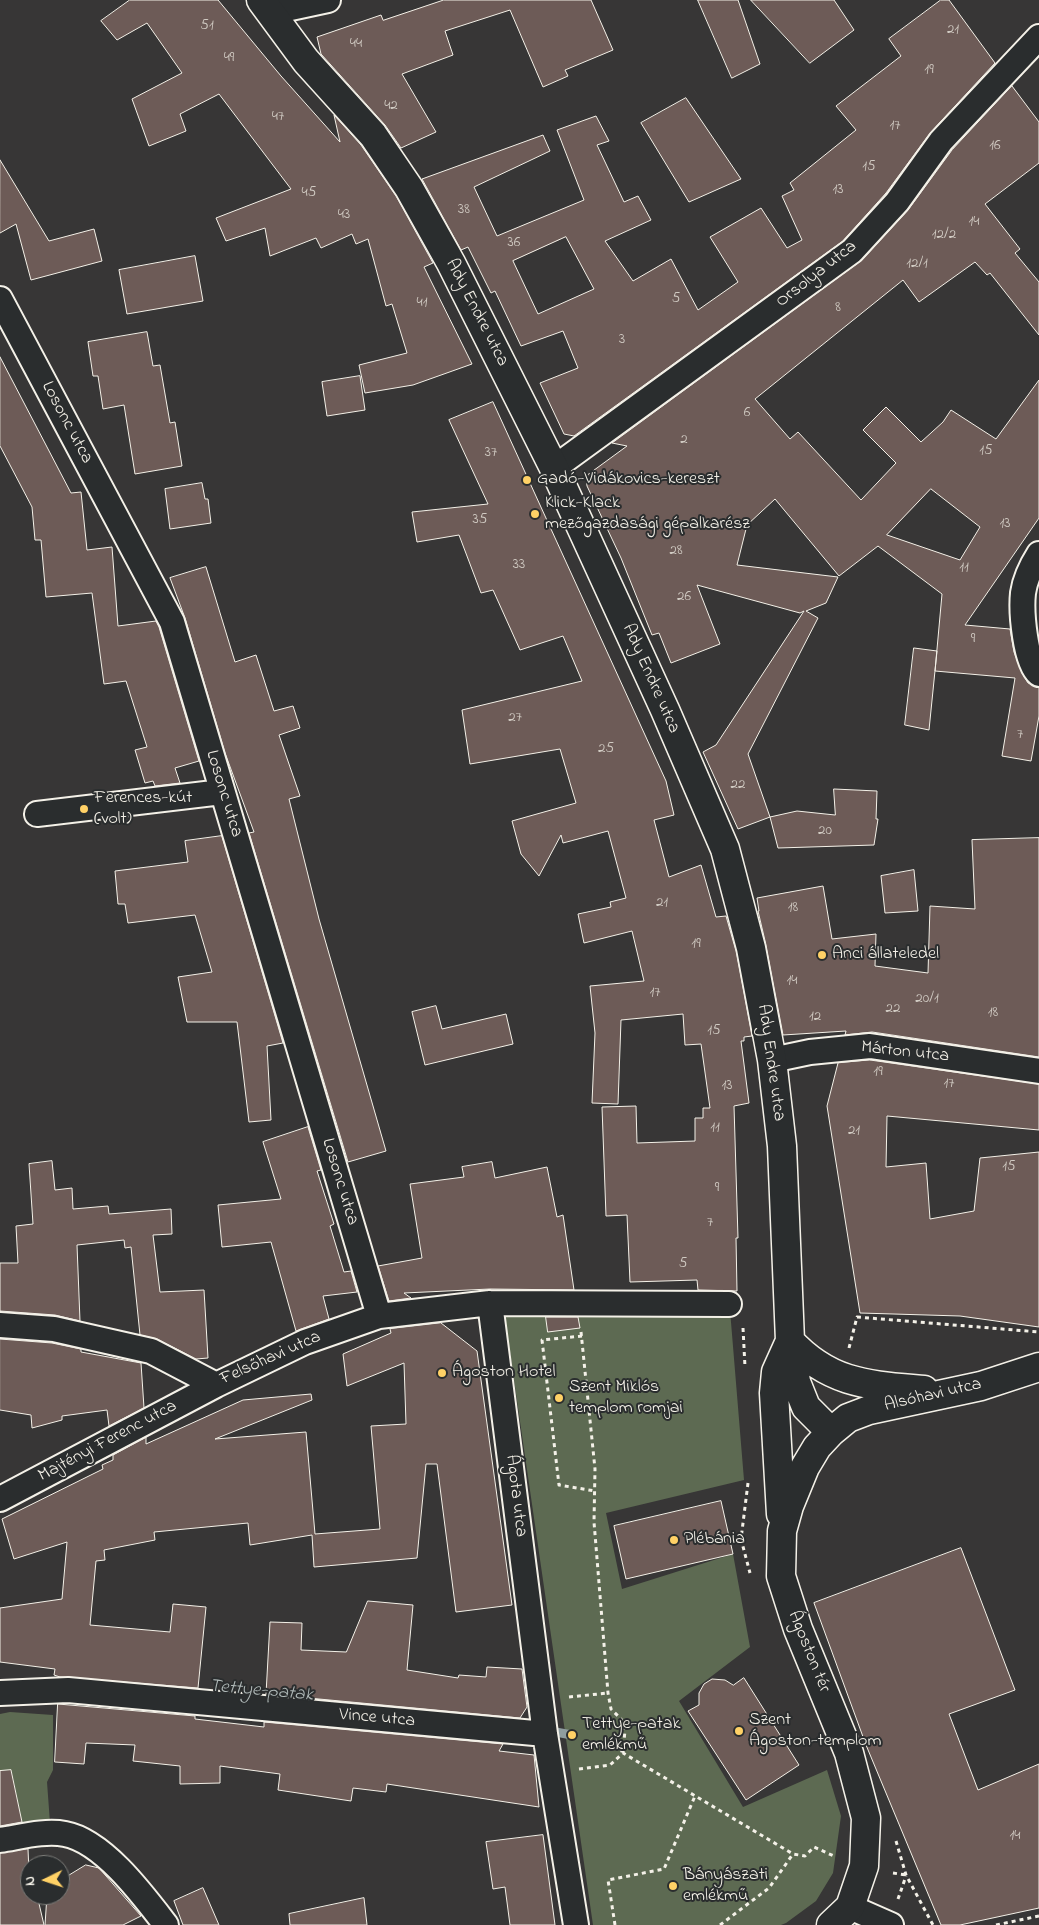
<!DOCTYPE html>
<html>
<head>
<meta charset="utf-8">
<style>
  body { margin:0 }
  #map { position:relative; width:1039px; height:1925px; overflow:hidden; background:#373636; font-family:"Indie Flower",sans-serif }
  canvas { display:block }
  .north { position:absolute; left:20px; top:1855px; width:50px; height:50px; box-sizing:border-box; background:#2a2d2e; border:1px solid #7b7b78; border-radius:50%; rotate:266deg; font-size:14px; font-weight:700; line-height:20px; text-align:center; color:#f4f1e8 }
  .north::after { content:''; display:block; margin:auto; width:18px; height:22px; background:#ffd166; clip-path:polygon(50% 0,100% 100%,50% 72%,0 100%) }
</style>
</head>
<body>
<div id="map">
<canvas width="1039" height="1925"></canvas>
<div class="north">N</div>
</div>
<script>
const g = document.querySelector('canvas').getContext('2d');
g.lineJoin = 'round';
function fill(path, color) { g.fillStyle = color; g.fill(path, 'evenodd'); }
function strokePath(path, color, width, dash) { g.strokeStyle = color; g.lineWidth = width; g.lineCap = dash ? 'butt' : 'round'; g.setLineDash(dash || []); g.stroke(path); }
function write(font, color, halo, rows, align = 'center') {
  g.font = font + ' "Indie Flower",sans-serif'; g.lineWidth = 4; g.setLineDash([]); g.textBaseline = 'middle'; g.strokeStyle = halo; g.fillStyle = color; for (const [text, x, y, turn = 0] of rows) {
    g.save(); g.translate(x, y); g.rotate((+turn || 0) * Math.PI / 180); g.textAlign = isNaN(turn) ? turn : align; if (halo) g.strokeText(text, 0, 0); g.fillText(text, 0, 0); g.restore();
  }
}
fill(new Path2D(`
  M730 1310 744 1480 606 1513 622 1589 733 1554 750 1647 679 1701 743 1807 827 1770 841 1816 833 1873 816 1901 786 1923 781 1925H593L504 1311Z
  M10 1712 53 1715V1770L47 1782 50 1823H22L12 1773 0 1775V1714Z`), '#5d6a52');
strokePath(new Path2D(`
  M550 1731 572 1735`), '#8f9d9f', 9);
const building = new Path2D(`
  M130 0H218L281 76 340 142 334 115 361 145 396 196 433 263 424 267 472 364 413 385 365 393 359 365 407 353 392 304 386 306 368 239 356 244 352 234 321 248 316 238 270 256 265 228 226 241 216 218 291 189 219 94 180 114 186 131 149 146 132 99 182 73 147 23 117 40 101 21Z
  M444 0H591L613 50 565 70 568 76 543 87 510 10 445 31 453 55 402 74 436 132 401 148 385 125 321 54 317 37 381 15 383 20Z
  M698 0H738L760 64 732 78Z
  M751 0H834L854 30 810 63Z
  M941 0H949L995 63 931 132 886 193 843 241 574 436 564 434 540 383 578 368 563 331 521 346 495 291 491 293 468 247 461 250 422 179 543 135 550 151 474 187 497 236 584 200 557 130 596 116 609 141 597 145 624 202 638 196 651 220 605 241 633 281 671 259 698 310 738 282 710 237 761 208 787 248 802 240 782 196 794 190 790 183 856 130 836 106 901 56 889 39ZM566 237 594 289 538 314 513 261Z
  M1012 86 1039 122V163L985 204 1020 249 1015 253 1039 282V335L990 273 987 275 975 262 919 302 903 280 755 399 790 439 798 432 861 500 896 463 863 430 886 407 921 442 943 422 951 410 996 439 1039 380V518L965 625 1010 629 1014 652 1022 673 1028 683 1039 687V716L1031 761 1002 756 1015 678 935 671 942 594 878 546 839 576 775 499 747 525 737 565 838 577 826 603 806 611 818 618 748 754 770 817 738 829 703 752 716 745 804 611 800 613 697 585 720 644 671 663 659 633 652 635 621 558 587 486 586 476 627 446 612 443 862 260 908 210 952 150ZM931 489 980 527 960 560 887 535Z
  M686 98 741 179 689 202 641 123Z
  M0 160 49 241 94 229 102 261 31 280 16 224 0 233Z
  M195 256 203 301 127 314 119 270Z
  M147 332 153 366 160 365 170 423 175 422 182 466 135 474 124 405 103 409 98 376H93L88 342Z
  M0 357 71 493 81 492 87 550 112 547 118 626 156 621 159 627 199 761 175 768 180 783 155 786 153 781 145 783 135 750 147 747 126 681 104 684 92 593 46 597 41 540H35L32 507 0 446Z
  M360 376 365 410 327 416 322 382Z
  M493 402 666 781 674 815 654 820 669 877 701 865 716 917 726 916 736 951 752 1036 744 1037V1041H741L749 1103 734 1106 738 1238H736L737 1291 698 1290 697 1280 630 1282 627 1215 606 1216 602 1107 636 1106 637 1143 695 1141V1118H703V1108H710L701 1044 685 1045 683 1014 621 1020 618 1104 592 1103 595 1033 590 986 644 981 632 931 584 943 578 914 611 907 610 902 626 898 608 831 563 843 561 835 539 876 521 854 512 821 576 803 560 749 470 764 462 710 582 681 563 636 520 650 493 590 481 593 459 535 417 542 412 512 488 504 449 420Z
  M202 483 205 499H208L211 523 170 529 165 489Z
  M206 567 235 662 256 655 274 711 293 706 300 728 279 735 300 796 289 799 319 919 386 1151 348 1162 249 833 254 832 225 753 185 618 170 578Z
  M914 648 937 651 929 730 905 725Z
  M834 789 877 791 876 819H878L874 845 778 848 770 817 797 811 835 815Z
  M222 836 283 1043 267 1046 271 1120 249 1122 237 1022H187L178 977 212 972 195 915 128 923 125 904H118L115 871 188 862 185 841Z
  M1039 838V1057L872 1032 845 1035 846 1031 783 1035 766 945 758 911H759L757 898 823 886 832 939 876 934 875 966 928 973 930 906 975 909 972 840Z
  M914 870 918 911 885 913 881 876Z
  M436 1006 442 1029 506 1014 513 1044 425 1065 412 1012Z
  M870 1060 1039 1084V1130L887 1116 886 1167 926 1163 930 1219 974 1211 980 1158 1039 1152V1327L960 1316 860 1313 827 1106 838 1063Z
  M308 1127 321 1170 317 1171 334 1224 330 1226 344 1272 351 1271 357 1292 323 1296 329 1319 296 1331 271 1242 222 1247 218 1205 281 1199 263 1142Z
  M52 1161 55 1190 72 1188 73 1209 108 1206 109 1214 171 1209 172 1234 153 1235 160 1292 204 1290 208 1358 196 1359 157 1339 140 1335 131 1247 125 1248 124 1240 77 1245 80 1321 55 1315 0 1311V1263H18L16 1226 33 1224 29 1164Z
  M492 1162 495 1178 547 1167 557 1217 563 1215 574 1290 490 1289 404 1293 411 1298 389 1301 378 1266 422 1258 410 1184 464 1177 462 1167Z
  M546 1317H578L580 1328 548 1332Z
  M441 1323 477 1351 512 1605 456 1612 437 1464H426L417 1558 314 1567 312 1535 250 1545 248 1523 154 1532 155 1540 104 1550 105 1560 96 1561 90 1625 170 1632 173 1604 206 1607 198 1688 60 1677 54 1675 55 1669 0 1662V1608L62 1599 67 1542 14 1559 2 1519 103 1469 102 1465 113 1460V1455L146 1437V1444L243 1400 311 1394 312 1400 215 1439 306 1432 315 1534 380 1529 371 1426 406 1424 404 1363 347 1386 343 1354 391 1333 390 1329Z
  M0 1339 52 1343 81 1349V1352L141 1363 144 1408 109 1426 107 1410 62 1416V1420L32 1428 31 1415 0 1410Z
  M721 1501 733 1554 626 1579 614 1526Z
  M961 1548 1015 1690 949 1714 978 1790 1039 1764V1908L960 1925H941L866 1745 814 1603Z
  M368 1601 413 1605 407 1670 458 1678 459 1675 486 1677 487 1667 522 1669 527 1707 520 1718 266 1694 270 1622 302 1623 301 1650 346 1652Z
  M744 1678 799 1765 746 1800 688 1711 699 1705V1693L704 1684 712 1679 725 1680 733 1685Z
  M58 1704 195 1716V1719L264 1727V1722L503 1744 499 1751 534 1755 539 1807 387 1784 386 1792 353 1788 351 1801 278 1790 280 1774 220 1766V1783L180 1784V1766L133 1761 135 1745 86 1743 84 1764 55 1762Z
  M11 1770 22 1822 0 1826V1771Z
  M543 1835 555 1925H510L505 1887 493 1889 486 1842Z
  M28 1849 30 1895 34 1897 37 1895 44 1925H0V1853Z
  M86 1865 99 1868 141 1916 123 1925H45L47 1895H60V1881Z
  M203 1888 219 1925H183L174 1901Z
  M364 1898 367 1925H290L289 1914Z`);
fill(building, '#6d5b57');
strokePath(building, '#f4f1e8', 1);
const minor = new Path2D(`
  M272 12 328 0
  M0 299 172 622 379 1316
  M554 468 852 251 897 202 941 141 1039 37
  M1039 554C1032 565 1025 579 1023 593 1021 612 1025 662 1039 674
  M37 814 222 792
  M772 1060 810 1052 870 1046 1039 1071
  M490 1303 545 1734 576 1925
  M0 1325 54 1329 151 1351 216 1385
  M0 1499 216 1385 305 1342 379 1316 490 1303 729 1304
  M0 1693 68 1690 545 1734
  M0 1840C20 1837 45 1830 65 1834 103 1841 143 1895 166 1925
  M850 1907 891 1925`);
const tertiary = new Path2D(`
  M261 0 306 61 373 135 409 188 451 263 554 468 665 710 725 849 751 948 772 1060 782 1146 790 1341 796 1382 806 1407 831 1432
  M790 1341C830 1384 868 1385 924 1390
  M781 1514 774 1393 776 1372 790 1341
  M831 1925 850 1907 864 1866 866 1818 849 1753 798 1629 781 1576 782 1531 789 1506 805 1467 817 1447 831 1432 848 1418 869 1410 981 1386 1039 1367`);
strokePath(minor, '#f4f1e8', 28);
strokePath(tertiary, '#f4f1e8', 31);
strokePath(new Path2D(`
  M743 1328 745 1367
  M581 1332 595 1469 594 1522 608 1693 611 1709 621 1719 625 1730 623 1753
  M582 1336 542 1340 559 1485 595 1491
  M849 1348 857 1317 1039 1332
  M748 1483 741 1539 750 1573
  M569 1697 608 1693
  M616 1735 622 1752
  M579 1769 610 1765 623 1753 793 1854 805 1856 814 1847 836 1857
  M896 1841 906 1875 933 1925
  M893 1873 906 1875
  M898 1899 906 1876
  M615 1925 608 1880 664 1869 695 1796
  M720 1925 769 1888 793 1854
  M996 1925 1039 1916`), '#f4f1e8', 3, [4, 4]);
strokePath(minor, '#2a2d2e', 24);
strokePath(tertiary, '#2a2d2e', 28);
for (const [x, y, r, color] of [
  [527,480,5,"#ffd166"],
  [535,514,5,"#ffd166"],
  [84,809,5,"#ffd166"],
  [822,955,5,"#ffd166"],
  [442,1373,5,"#ffd166"],
  [559,1398,5,"#ffd166"],
  [674,1540,5,"#ffd166"],
  [739,1731,5,"#ffd166"],
  [572,1735,5,"#ffd166"],
  [673,1886,5,"#ffd166"]
]) { const dot = new Path2D(); dot.arc(x, y, r, 0, 2 * Math.PI); g.fillStyle = color; g.fill(dot); strokePath(dot, '#2a2d2e', 2); }
write('15px', '#d2ccc4', null, [
  ["51",207,27],
  ["21",953,31],
  ["44",356,45],
  ["49",229,59],
  ["19",929,71],
  ["42",391,107],
  ["47",278,118],
  ["17",895,127],
  ["16",995,147],
  ["15",869,168],
  ["13",838,191],
  ["45",309,194],
  ["38",464,211],
  ["43",344,216],
  ["14",974,223],
  ["12/2",944,236],
  ["36",514,244],
  ["12/1",917,265],
  ["5",676,300],
  ["41",422,304],
  ["8",838,309],
  ["3",622,341],
  ["6",747,414],
  ["2",684,441],
  ["15",986,452],
  ["37",491,454],
  ["35",480,521],
  ["13",1005,525],
  ["28",676,552],
  ["33",519,566],
  ["11",964,569],
  ["26",684,598],
  ["9",973,640],
  ["27",515,719],
  ["7",1020,736],
  ["25",606,750],
  ["22",738,786],
  ["20",825,832],
  ["21",662,904],
  ["18",793,909],
  ["19",696,945],
  ["14",792,982],
  ["17",655,994],
  ["20/1",927,1000],
  ["22",893,1010],
  ["18",993,1014],
  ["12",815,1018],
  ["15",714,1032],
  ["19",878,1073],
  ["17",949,1085],
  ["13",727,1087],
  ["11",715,1129],
  ["21",854,1132],
  ["15",1009,1168],
  ["9",717,1189],
  ["7",710,1224],
  ["5",683,1265],
  ["14",1015,1837]
]);
write('18px', '#f4f1e8', '#2a2d2e', [
  ["Orsolya utca",817,275,-38],
  ["Ady Endre utca",476,313,63],
  ["Losonc utca",66,423,62],
  ["Ady Endre utca",650,679,66],
  ["Losonc utca",223,794,73],
  ["Márton utca",905,1053,6],
  ["Ady Endre utca",770,1063,82],
  ["Losonc utca",339,1182,73],
  ["Felsőhavi utca",271,1359,-24],
  ["Alsóhavi utca",933,1396,-13],
  ["Majtényi Ferenc utca",108,1442,-28],
  ["Ágota utca",515,1496,83],
  ["Ágoston tér",808,1652,68],
  ["Vince utca",377,1719,5]
]);
write('18px', '#f4f1e8', '#2a2d2e', [
  ["Gadó-Vidákovics-kereszt",537,480],
  ["Klick-Klack",545,504],
  ["mezőgazdasági gépalkarész",545,525],
  ["Ferences-kút",94,799],
  ["(volt)",94,820],
  ["Anci állateledel",832,955],
  ["Ágoston Hotel",452,1373],
  ["Szent Miklós",569,1388],
  ["templom romjai",569,1409],
  ["Plébánia",684,1540],
  ["Szent",749,1721],
  ["Ágoston-templom",749,1742],
  ["Tettye-patak",582,1725],
  ["emlékmű",582,1746],
  ["Bányászati",683,1876],
  ["emlékmű",683,1897]
], 'left');
write('italic 19px', '#b0b9b8', '#2a2d2e', [
  ["Tettye-patak",261,1692,5]
]);
</script>
</body>
</html>
